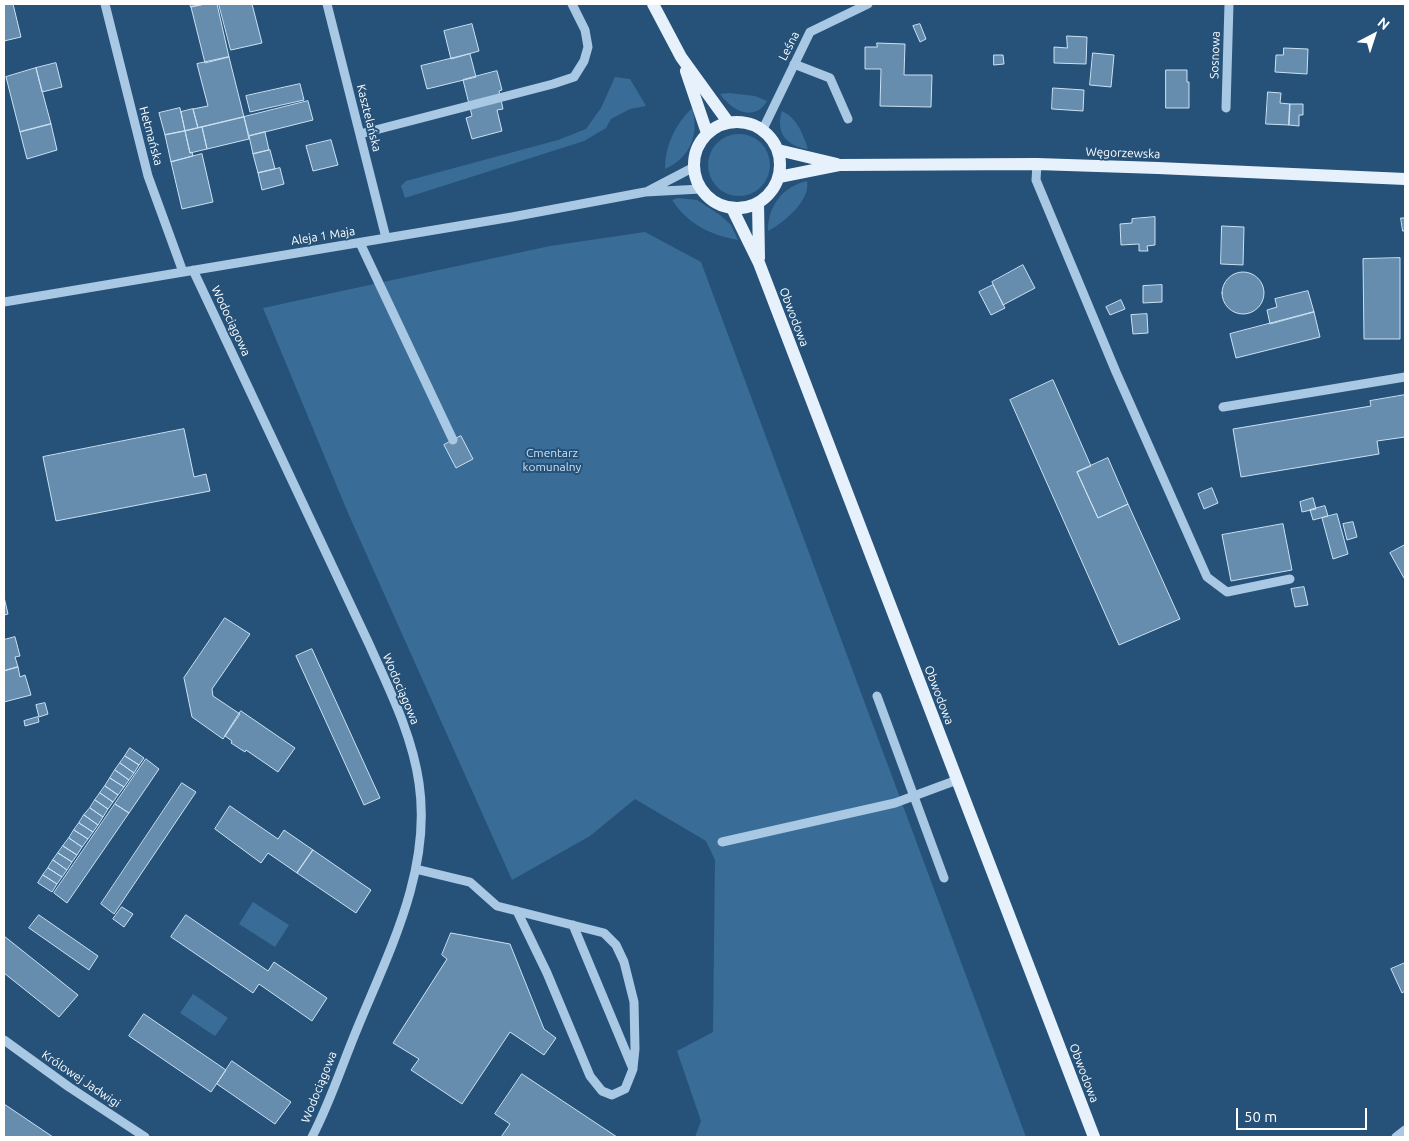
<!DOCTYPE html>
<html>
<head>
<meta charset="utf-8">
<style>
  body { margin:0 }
  #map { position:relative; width:1409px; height:1141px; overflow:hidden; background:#265279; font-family:Ubuntu,sans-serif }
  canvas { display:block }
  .frame { position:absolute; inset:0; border:5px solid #fff; pointer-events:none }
  .north { position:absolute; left:1349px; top:10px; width:50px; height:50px; -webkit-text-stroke:4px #265279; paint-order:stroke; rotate:40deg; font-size:14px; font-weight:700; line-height:20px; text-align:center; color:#fff }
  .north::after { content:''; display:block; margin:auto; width:18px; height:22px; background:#fff; clip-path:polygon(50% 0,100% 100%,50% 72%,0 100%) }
  .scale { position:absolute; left:1236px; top:1108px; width:131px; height:22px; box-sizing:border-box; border:2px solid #fff; border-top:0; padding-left:6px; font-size:15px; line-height:18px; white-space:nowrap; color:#fff; -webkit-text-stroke:4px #265279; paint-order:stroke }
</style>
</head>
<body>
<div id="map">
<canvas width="1409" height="1141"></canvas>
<div class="frame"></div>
<div class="north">N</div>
<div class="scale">50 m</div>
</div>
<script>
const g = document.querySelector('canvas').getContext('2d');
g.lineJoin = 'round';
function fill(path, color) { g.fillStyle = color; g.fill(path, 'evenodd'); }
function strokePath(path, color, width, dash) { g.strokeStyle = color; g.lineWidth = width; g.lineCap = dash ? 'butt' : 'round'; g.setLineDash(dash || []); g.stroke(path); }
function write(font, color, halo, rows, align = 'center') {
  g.font = font + ' Ubuntu,sans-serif'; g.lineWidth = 4; g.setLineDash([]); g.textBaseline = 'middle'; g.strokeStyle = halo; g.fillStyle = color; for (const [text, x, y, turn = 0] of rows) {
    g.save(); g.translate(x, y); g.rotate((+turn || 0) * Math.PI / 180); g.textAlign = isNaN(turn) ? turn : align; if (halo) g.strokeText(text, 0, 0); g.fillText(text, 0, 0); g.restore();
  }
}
fill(new Path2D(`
  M615 77 630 79 646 106 630 109 611 119 606 128 584 141 405 198 401 186 406 181 558 140 586 129 601 108Z
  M729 93 755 96 767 101C754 123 731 110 720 94Z
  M692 108C700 134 690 158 665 169 665 145 675 125 692 108Z
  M782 111C797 118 803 134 808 149 786 147 775 131 782 111Z
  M708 165a31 31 0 1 1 62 0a31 31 0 1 1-62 0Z
  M807 181C811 201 783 223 768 231 768 206 782 187 807 181Z
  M678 198 697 200 720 215 731 225 738 240C710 235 688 224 672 200Z
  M645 232 701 262 1026 1137H695L701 1121 677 1051 713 1032 715 860 706 841 635 799 590 836 512 880 348 513 263 308 550 246Z
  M253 902 289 925 275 947 239 924Z
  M193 994 228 1018 215 1036 180 1013Z`), '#396c96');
const building = new Path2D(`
  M4 4H13L21 37 4 41Z
  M190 4H205L191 7Z
  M205 4H217L229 57 205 63 191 7Z
  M219 4H252L262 43 231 50Z
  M472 24 479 51 451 59 444 31Z
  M920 24 926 39 920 42 913 26Z
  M1067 36 1087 37 1086 64 1054 63V47L1067 48Z
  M877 43 905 44 904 75H932L931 107 880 106 881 69H865V47H877Z
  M1284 48 1308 49 1307 74 1275 72 1276 55H1283Z
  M1093 53 1114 55 1111 87 1090 85Z
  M470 54 476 77 427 89 421 66Z
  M994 55H1003L1004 64 994 65Z
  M229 57 244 117 198 128 193 109 208 106 197 64Z
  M56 63 62 87 42 92 36 68Z
  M36 68 51 124 20 132 6 77Z
  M1166 70H1187V82H1189V108H1166Z
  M497 71 502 90 499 91 503 109 497 110 502 131 472 139 466 118 472 116 463 80Z
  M300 84 304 100 250 112 246 96Z
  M1053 88 1084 90 1083 111 1052 109Z
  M1268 92 1281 93 1280 103 1290 104 1289 125 1266 124Z
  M308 101 313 120 249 136 244 117Z
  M1290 104H1303V115H1299V126L1289 125Z
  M180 108 185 131 165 135 159 113Z
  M193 109 198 128 185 131 181 112Z
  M244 117 249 139 207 149 202 127Z
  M51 124 57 150 27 159 20 132Z
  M202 127 207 149 190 153 185 131Z
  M185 131 190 153 192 152 193 156 171 162 165 135Z
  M265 132 269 150 253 154 249 136Z
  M331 140 338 165 313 171 306 146Z
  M270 150 275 169 258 173 253 154Z
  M202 154 213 202 182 209 171 162Z
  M280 168 284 184 262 190 258 173Z
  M1155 217V245L1147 246 1148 251H1139V244L1121 245 1120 224 1132 223V219Z
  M1401 218H1405V231H1403Z
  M1222 226 1244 227 1243 265 1221 264Z
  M1400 258V339H1364L1363 259Z
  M1023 265 1035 288 1003 305 992 282Z
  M1222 293a21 21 0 1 1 42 0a21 21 0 1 1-42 0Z
  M993 285 1005 308 991 315 979 292Z
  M1162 285V302L1143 303V286Z
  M1308 291 1314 312 1270 324 1267 310 1277 307 1275 299Z
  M1121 300 1125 309 1110 315 1106 307Z
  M1314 312 1320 337 1236 358 1230 334Z
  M1147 314 1148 333 1133 334 1131 315Z
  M1053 380 1091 466 1077 472 1098 518 1128 504 1180 619 1119 645 1010 400Z
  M1405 395V437L1377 441 1379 454 1241 477 1233 429 1371 406 1370 401Z
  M184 429 194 477 206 474 210 491 56 521 43 457Z
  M461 436 473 459 456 468 444 445Z
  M1108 458 1128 504 1098 518 1077 472Z
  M1212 488 1218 503 1204 509 1198 494Z
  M1313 498 1316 509 1302 512 1300 502Z
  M1325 506 1328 516 1313 520 1310 510Z
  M1337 514 1348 554 1333 559 1322 518Z
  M1353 522 1357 537 1347 540 1343 524Z
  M1283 524 1292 570 1231 581 1222 535Z
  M1405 545V577L1404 578 1390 553Z
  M1304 587 1308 605 1295 607 1291 589Z
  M4 597 8 614 4 615Z
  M225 618 250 634 212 689 213 696 240 714 223 739 192 717 184 678Z
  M15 637 20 656 15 657 18 667 4 671V640Z
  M312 649 380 798 364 805 296 656Z
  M18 667 20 677 25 675 31 695 4 702V671Z
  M45 703 48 714 39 717 36 705Z
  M241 711 295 748 278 772 246 750 245 752 231 743 232 741 225 736Z
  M38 717 39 722 25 726 24 721Z
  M130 748 144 758 139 765 125 756Z
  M125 756 139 765 134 773 120 763Z
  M146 759 159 769 129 813 115 804Z
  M120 763 134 773 129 780 115 770Z
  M115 770 129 780 124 787 110 778Z
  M110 778 124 787 118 795 105 786Z
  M182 783 196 792 114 914 101 904Z
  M105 786 118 795 113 802 100 793Z
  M100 793 113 802 108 809 95 800Z
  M95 800 108 809 103 817 90 808Z
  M115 804 129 813 67 903 54 893Z
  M230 806 278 839 284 830 313 850 297 873 268 853 261 863 215 829Z
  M90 808 103 817 98 825 84 815Z
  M84 815 98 825 93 832 79 823Z
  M79 823 93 832 88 839 74 830Z
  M74 830 88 839 82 847 69 838Z
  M69 838 82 847 77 855 63 846Z
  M63 846 77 855 72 862 58 853Z
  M313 850 371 890 356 913 297 873Z
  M58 853 72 862 67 870 53 860Z
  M53 860 67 870 62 877 48 868Z
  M48 868 62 877 57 884 43 875Z
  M43 875 57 884 52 892 38 883Z
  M122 907 133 914 124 927 113 919Z
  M39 915 98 956 89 970 29 928Z
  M186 915 268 971 274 962 327 998 312 1021 259 984 253 993 171 937Z
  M451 933 510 944 544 1029 556 1038 544 1055 510 1032 462 1104 411 1070 419 1059 393 1043 447 959 442 955Z
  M4 936 78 995 59 1017 4 973Z
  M1405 963V991L1402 993 1391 969Z
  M144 1014 226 1070 211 1092 129 1036Z
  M232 1061 291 1102 275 1124 217 1084Z
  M522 1074 617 1137H501L510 1124 495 1114Z
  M4 1104 53 1137H6L4 1136Z`);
fill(building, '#668dae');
strokePath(building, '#cae1f3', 1);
strokePath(new Path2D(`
  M105 4 148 176 183 272
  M327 4 386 238
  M794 64 830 78 848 119
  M1226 108 1229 4
  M763 129 810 32 868 4
  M360 134 553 84 574 77 584 61 588 47 585 30 572 4
  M1037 164 1036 180 1116 372 1207 577 1227 592 1290 579
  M648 191 694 167
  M360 243 453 440
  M193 270 369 644C389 689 412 734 419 783 432 870 389 951 357 1029 342 1065 330 1103 312 1137
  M4 302 512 217 645 192 701 189
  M1223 407 1405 377
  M877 696 944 878
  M722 842 895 803 957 780
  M416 869 470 882 497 906 604 933 616 945 624 962 634 1002 635 1049 633 1068
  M517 911 547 973 590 1076 602 1091 612 1095 625 1089 633 1069 573 925
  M4 1040 69 1087 145 1137
  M1396 1137 1405 1130`), '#a8c8e3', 9);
strokePath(new Path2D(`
  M653 4 681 57 728 122
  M686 71 707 133
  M694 165a43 43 0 1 1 86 0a43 43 0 1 1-86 0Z
  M778 150 837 164
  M779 177 839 165 1037 164 1158 168 1405 179
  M758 203 759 258
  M732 208 759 263 1094 1137`), '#e7f1fc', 12);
write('12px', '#fff', '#265279', [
  ["Leśna",789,46,-63],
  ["Sosnowa",1215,55,-88],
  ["Kasztelańska",369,118,76],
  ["Hetmańska",151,136,75],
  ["Węgorzewska",1123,153,2],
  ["Aleja 1 Maja",323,236,-9],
  ["Obwodowa",794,317,69],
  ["Wodociągowa",231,321,65],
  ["Wodociągowa",401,689,67],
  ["Obwodowa",939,695,69],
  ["Obwodowa",1084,1073,69],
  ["Królowej Jadwigi",81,1079,34],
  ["Wodociągowa",319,1087,-68]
]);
write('12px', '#cae1f3', '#265279', [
  ["Cmentarz",552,453],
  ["komunalny",552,467]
]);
</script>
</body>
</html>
